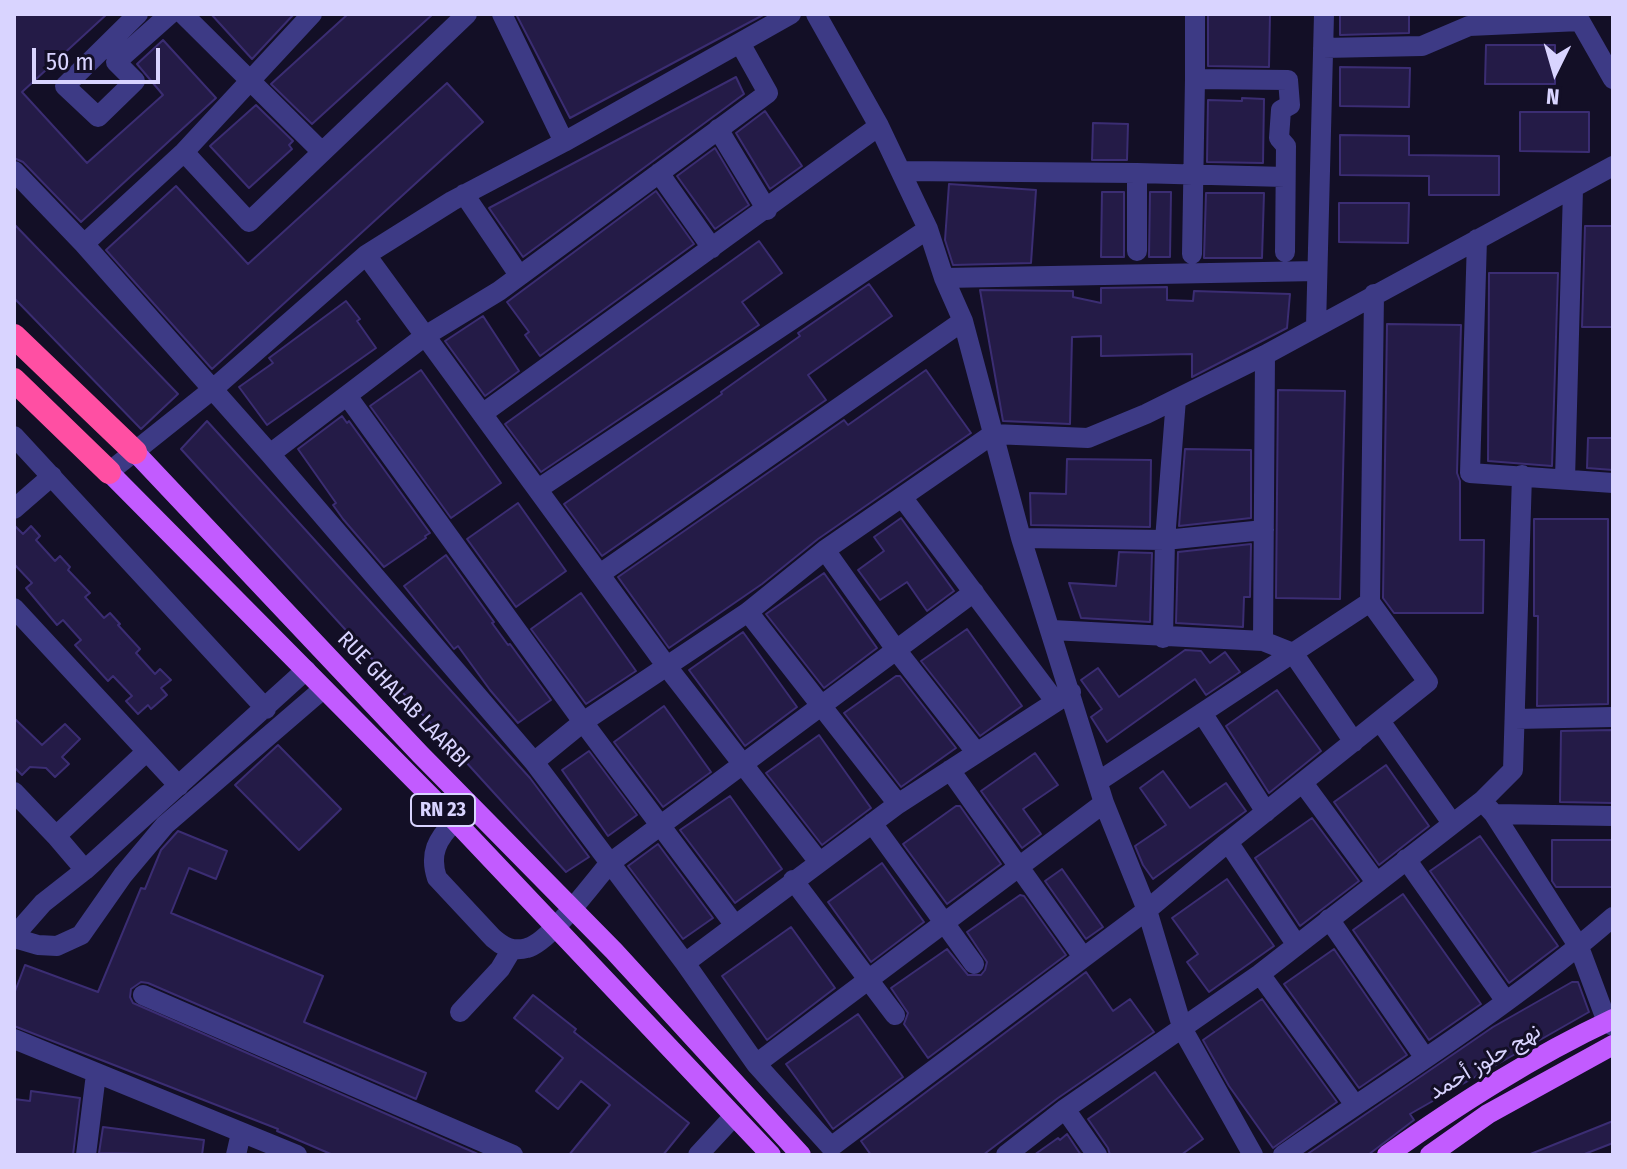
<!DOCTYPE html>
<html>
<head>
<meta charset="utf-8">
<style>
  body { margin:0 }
  #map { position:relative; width:1627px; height:1169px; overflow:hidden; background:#130f26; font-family:"Fira Sans Condensed",sans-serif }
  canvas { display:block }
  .frame { position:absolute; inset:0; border:16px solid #d9d4ff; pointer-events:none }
  .north { position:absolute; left:1515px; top:32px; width:80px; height:80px; -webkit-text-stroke:6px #130f26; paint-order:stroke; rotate:185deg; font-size:22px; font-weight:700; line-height:32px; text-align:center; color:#d9d4ff }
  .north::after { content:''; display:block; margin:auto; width:28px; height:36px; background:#d9d4ff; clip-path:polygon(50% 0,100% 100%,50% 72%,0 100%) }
  .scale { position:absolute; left:32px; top:48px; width:128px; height:36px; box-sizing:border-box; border:4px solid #d9d4ff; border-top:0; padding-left:10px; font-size:24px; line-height:28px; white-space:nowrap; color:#d9d4ff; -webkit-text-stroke:6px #130f26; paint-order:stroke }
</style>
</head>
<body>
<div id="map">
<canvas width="1627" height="1169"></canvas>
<div class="frame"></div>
<div class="north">N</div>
<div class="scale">50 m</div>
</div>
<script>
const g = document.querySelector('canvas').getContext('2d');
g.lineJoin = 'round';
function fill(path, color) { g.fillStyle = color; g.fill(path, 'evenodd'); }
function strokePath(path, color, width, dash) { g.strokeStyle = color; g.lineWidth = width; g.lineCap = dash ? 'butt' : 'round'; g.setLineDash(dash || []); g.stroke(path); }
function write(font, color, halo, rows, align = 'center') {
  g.font = font + ' "Fira Sans Condensed",Vazirmatn,sans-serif'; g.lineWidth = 6; g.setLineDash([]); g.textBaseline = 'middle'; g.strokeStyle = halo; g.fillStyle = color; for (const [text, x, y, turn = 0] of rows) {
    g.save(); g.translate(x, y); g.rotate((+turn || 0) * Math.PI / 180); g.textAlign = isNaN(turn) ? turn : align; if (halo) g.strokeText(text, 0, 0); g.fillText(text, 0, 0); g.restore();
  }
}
const building = new Path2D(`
  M14 14H107L22 92 87 163 163 95 137 64 163 40 216 98 81 222 23 162 14 158Z
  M211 14H294L252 59Z
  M348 14H433L312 124 271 84Z
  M516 14H765L570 118Z
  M1208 14H1270L1269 67 1208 66Z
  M1340 14H1409V33L1340 35Z
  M1486 45H1555V84H1485Z
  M1340 67 1410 68 1409 107 1340 106Z
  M736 77 744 94 523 257 489 208Z
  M447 83 483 122 212 369 106 250 176 186 248 264Z
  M1242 98 1264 99 1263 163 1207 162 1208 100 1242 101Z
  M256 105 293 141 289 145 292 149 249 188 210 146Z
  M765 111 802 166 770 189 736 133Z
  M1520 112H1589V152L1520 151Z
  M1093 123 1128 124 1127 160H1092Z
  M1340 135 1409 136V155L1499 156V195H1429V176L1340 175Z
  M715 148 749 205 715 229 677 176Z
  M949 184 1036 190 1031 263 953 265 945 240Z
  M656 191 694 244 540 356 525 335 529 332 507 302Z
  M1102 192H1124V257H1101Z
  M1150 192H1171L1170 257H1149Z
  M1206 193H1264L1262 258H1204Z
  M1339 203H1409L1408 243 1339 242Z
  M14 224 178 394 141 429 14 298Z
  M1585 226H1613V327H1582Z
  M759 241 782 273 742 302 759 325 541 472 505 424Z
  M1489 273H1558L1552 466 1488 461Z
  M869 284 892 316 808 375 826 400 602 556 564 504 722 394 721 392 800 336 798 333Z
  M1167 287V300L1193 301 1194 291 1290 294 1287 328 1192 377V354L1101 356V336L1072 337 1070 424 1003 421 980 290 1073 291V297L1101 303V288Z
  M346 301 360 319 357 321 376 348 267 425 239 387 273 363 269 358Z
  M483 316 519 371 485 396 445 341Z
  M1387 324 1461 325 1457 473 1460 481V540H1484L1483 613H1394L1383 598Z
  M421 370 501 483 451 518 370 406Z
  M926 370 971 433 818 539 762 584 669 648 618 577 844 420 848 425Z
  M1278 390 1345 391 1340 599 1276 598Z
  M342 416 347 423 349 421 430 533 425 536 426 538 384 567 343 519 333 505 336 503 298 449Z
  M207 421 530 778 589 857 566 872 181 449Z
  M1588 438H1613V470L1587 468Z
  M1185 449 1251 450V518L1179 526Z
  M1067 459 1151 460 1150 527 1031 525 1030 493 1066 494Z
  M518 503 566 571 516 607 467 539Z
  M901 518 954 591 927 611 907 582 880 600 858 570 884 551 874 537Z
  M1534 519H1608V704L1537 706 1538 616H1534Z
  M14 525 23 534 31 526 40 536 36 540 55 561 60 556 70 567 68 570 90 593 85 597 104 618 110 613 120 624 118 625 140 649 136 653 155 674 160 669 171 680 161 688 167 695 151 709 148 705 138 714 126 701 132 696 113 676 108 681 75 645 81 640 63 620 57 625 26 588 32 583 14 564Z
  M1251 544 1250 597H1244L1243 627 1176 623 1178 552Z
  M1119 552 1152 553 1150 622 1081 618 1069 583 1116 586Z
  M446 555 494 622 492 623 508 645 510 644 551 700 518 723 490 690 458 646 454 649 404 586Z
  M824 573 877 648 824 688 766 614Z
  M581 593 636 671 586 704 531 629Z
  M967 629 1022 706 980 736 921 661Z
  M743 632 797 707 745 746 689 670Z
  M1185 650 1201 651 1210 663 1225 652 1240 672 1206 695 1195 679 1107 742 1091 717 1102 709 1081 680 1098 668 1119 697Z
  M896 676H900L956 748 901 787 844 713Z
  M1277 690 1321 751 1269 793 1226 726Z
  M664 706 711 772 663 807 614 742Z
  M14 718 42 745 65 724 80 739 62 757 69 764 55 777 46 768 30 767 22 775 14 767Z
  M1613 730V803L1560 802 1561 731Z
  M819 735 871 808 822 845 766 773Z
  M278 745 341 809 299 850 235 785Z
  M589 751 637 815 608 836 562 770Z
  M1035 753 1058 785 1023 809 1041 834 1022 848 981 791Z
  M1386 765 1429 826 1379 865 1334 802Z
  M1163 771 1190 808 1226 783 1246 811 1153 879 1143 865 1135 846 1166 825 1140 788Z
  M730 796 782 869 735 903 680 830Z
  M956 806H960L1001 864 947 904 903 844Z
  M1312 818 1359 881 1300 926 1255 858Z
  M178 831 227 851 216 879 189 868 171 913 323 976 304 1022 426 1073 416 1099 148 983 141 982 131 989 130 997 133 1003 480 1155H333L277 1131 278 1129 14 1026V994L25 965 98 992 141 888 145 889 161 850Z
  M1480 836 1558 946 1509 983 1430 871Z
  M1552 840H1613V887H1556L1552 881Z
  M658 844 713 918 683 939 628 866Z
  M882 863 924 922 871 962 828 902Z
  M1062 869 1103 927 1086 939 1045 881Z
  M1227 879 1274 946 1209 992 1187 962 1198 954 1172 918Z
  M1403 894 1481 1004 1429 1040 1353 930Z
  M1020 895 1024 896 1066 955 928 1058 904 1024 908 1013 891 988 947 949 968 975H981L985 970 987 962 967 932Z
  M791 927 835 988 767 1040 722 976Z
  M1334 949 1407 1055 1359 1088 1284 984Z
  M1086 972 1113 1011 1130 999 1154 1032 1058 1098 983 1155H871L861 1141Z
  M1572 982H1578L1589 1012 1410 1114 1414 1120 1368 1155H1306L1493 1027Z
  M533 995 576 1029 574 1032 689 1123 663 1155H569L610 1105 581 1081 558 1109 536 1091 563 1058 514 1018Z
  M1262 999 1337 1102 1273 1148 1229 1086 1203 1040Z
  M858 1014 903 1077 833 1129 786 1064Z
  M1155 1072 1203 1139 1181 1155H1110L1108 1148 1088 1119Z
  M31 1091 80 1098 73 1155H14V1099L30 1101Z
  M1613 1121V1143L1582 1155H1528Z
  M103 1127 204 1140 202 1155 99 1153Z
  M1067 1134 1081 1155H1034L1058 1138 1060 1140Z`);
fill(building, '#241b47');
strokePath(building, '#3b2d73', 2);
strokePath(new Path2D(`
  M138 14 65 86 98 117 135 81 116 62 170 14
  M183 14 322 152
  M502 14 564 142
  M816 14 879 126 928 229 944 278 963 321 1021 538 1104 803 1147 910 1183 1030 1253 1155
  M1195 14V79
  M1576 14 1613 79
  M1323 48 1422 46 1469 26 1580 21
  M718 129 767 210
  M184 152 249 222 467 14
  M14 171 84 244 270 454 534 762 610 863C593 882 550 942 527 948 513 952 503 947 493 938L437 878C429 854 437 839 455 821
  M901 171 1137 173 1285 177
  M659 173 712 248
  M464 194 519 275
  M1477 239 1470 473 1613 483
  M84 244 184 152 312 14
  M1137 251V173
  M1192 254 1195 79 1288 80 1290 105 1281 110 1279 138 1286 146 1285 252
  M366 255 668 668 819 862
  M944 278 1317 271
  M1316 327 1324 14
  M1265 355 1263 641 1293 653 1354 742
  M348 397 583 722 734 924
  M482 414 879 126
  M14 436 266 709
  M270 454 425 336 499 291 768 93 740 43
  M109 472 213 389 366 255 452 201 564 142 791 14
  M1522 475 1513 770 1482 801 1494 814 1579 947 1607 1022 1613 1026
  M1565 479 1573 189
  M538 489 928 229
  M902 497 1055 701
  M14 509 52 476
  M1021 538 1165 540 1264 530
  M825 550 897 651 976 752
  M600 574 963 321
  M974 592 610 863 685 963 898 804 1071 692
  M14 608 179 786
  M748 612 898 804
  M1052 630 1263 641
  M1163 638 1165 540 1176 399
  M1202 713 1266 812
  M1515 719 1613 717
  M1380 721 1452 823
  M534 762 583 722 748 612 825 550 993 434 1088 438 1146 414 1265 355 1613 166
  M950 770 1083 957
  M1099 781 1370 602 1374 294
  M1303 783 1376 882
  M14 792 56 836 146 752
  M1494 814 1613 816
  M872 823 974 964
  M56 836 85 870
  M1228 842 1296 944
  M1406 859 1505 1000
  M793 880 895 1015
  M1329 919 1425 1058
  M14 936 43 903 85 870 306 670
  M14 938 38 945 57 946 81 935 123 875 165 825 323 689
  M685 963 756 1064 1104 803
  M1260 974 1355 1105
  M143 995 513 1155
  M460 1012 500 969 512 949
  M14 1039 297 1155
  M756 1064 831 1147 1147 910 1228 842 1428 682 1370 602
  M1065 1109 1097 1155
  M86 1155 96 1074
  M236 1155 241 1133
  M698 1155 734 1116
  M1006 1155 1065 1109 1260 974 1482 801
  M1283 1155C1394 1078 1511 1006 1613 917`), '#3d3a85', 20);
strokePath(new Path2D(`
  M135 452 420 754 614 951 801 1155
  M109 472 455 821 771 1155
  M1387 1155C1459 1104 1532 1057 1613 1019
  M1430 1155 1488 1114 1613 1045`), '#c25bff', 20);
strokePath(new Path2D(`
  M14 336 135 452
  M14 380 109 472`), '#ff4fa3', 24);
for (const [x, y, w] of [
  [443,810,64]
]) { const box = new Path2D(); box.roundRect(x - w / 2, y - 16, w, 32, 6); g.fillStyle = '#130f26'; g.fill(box); strokePath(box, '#d9d4ff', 2); }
write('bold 20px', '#d9d4ff', null, [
  ["RN 23",443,810]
]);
write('22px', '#d9d4ff', '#130f26', [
  ["RUE GHALAB LAARBI",403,700,46],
  ["نهج حلوز أحمد",1485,1062,-31]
]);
</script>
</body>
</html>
